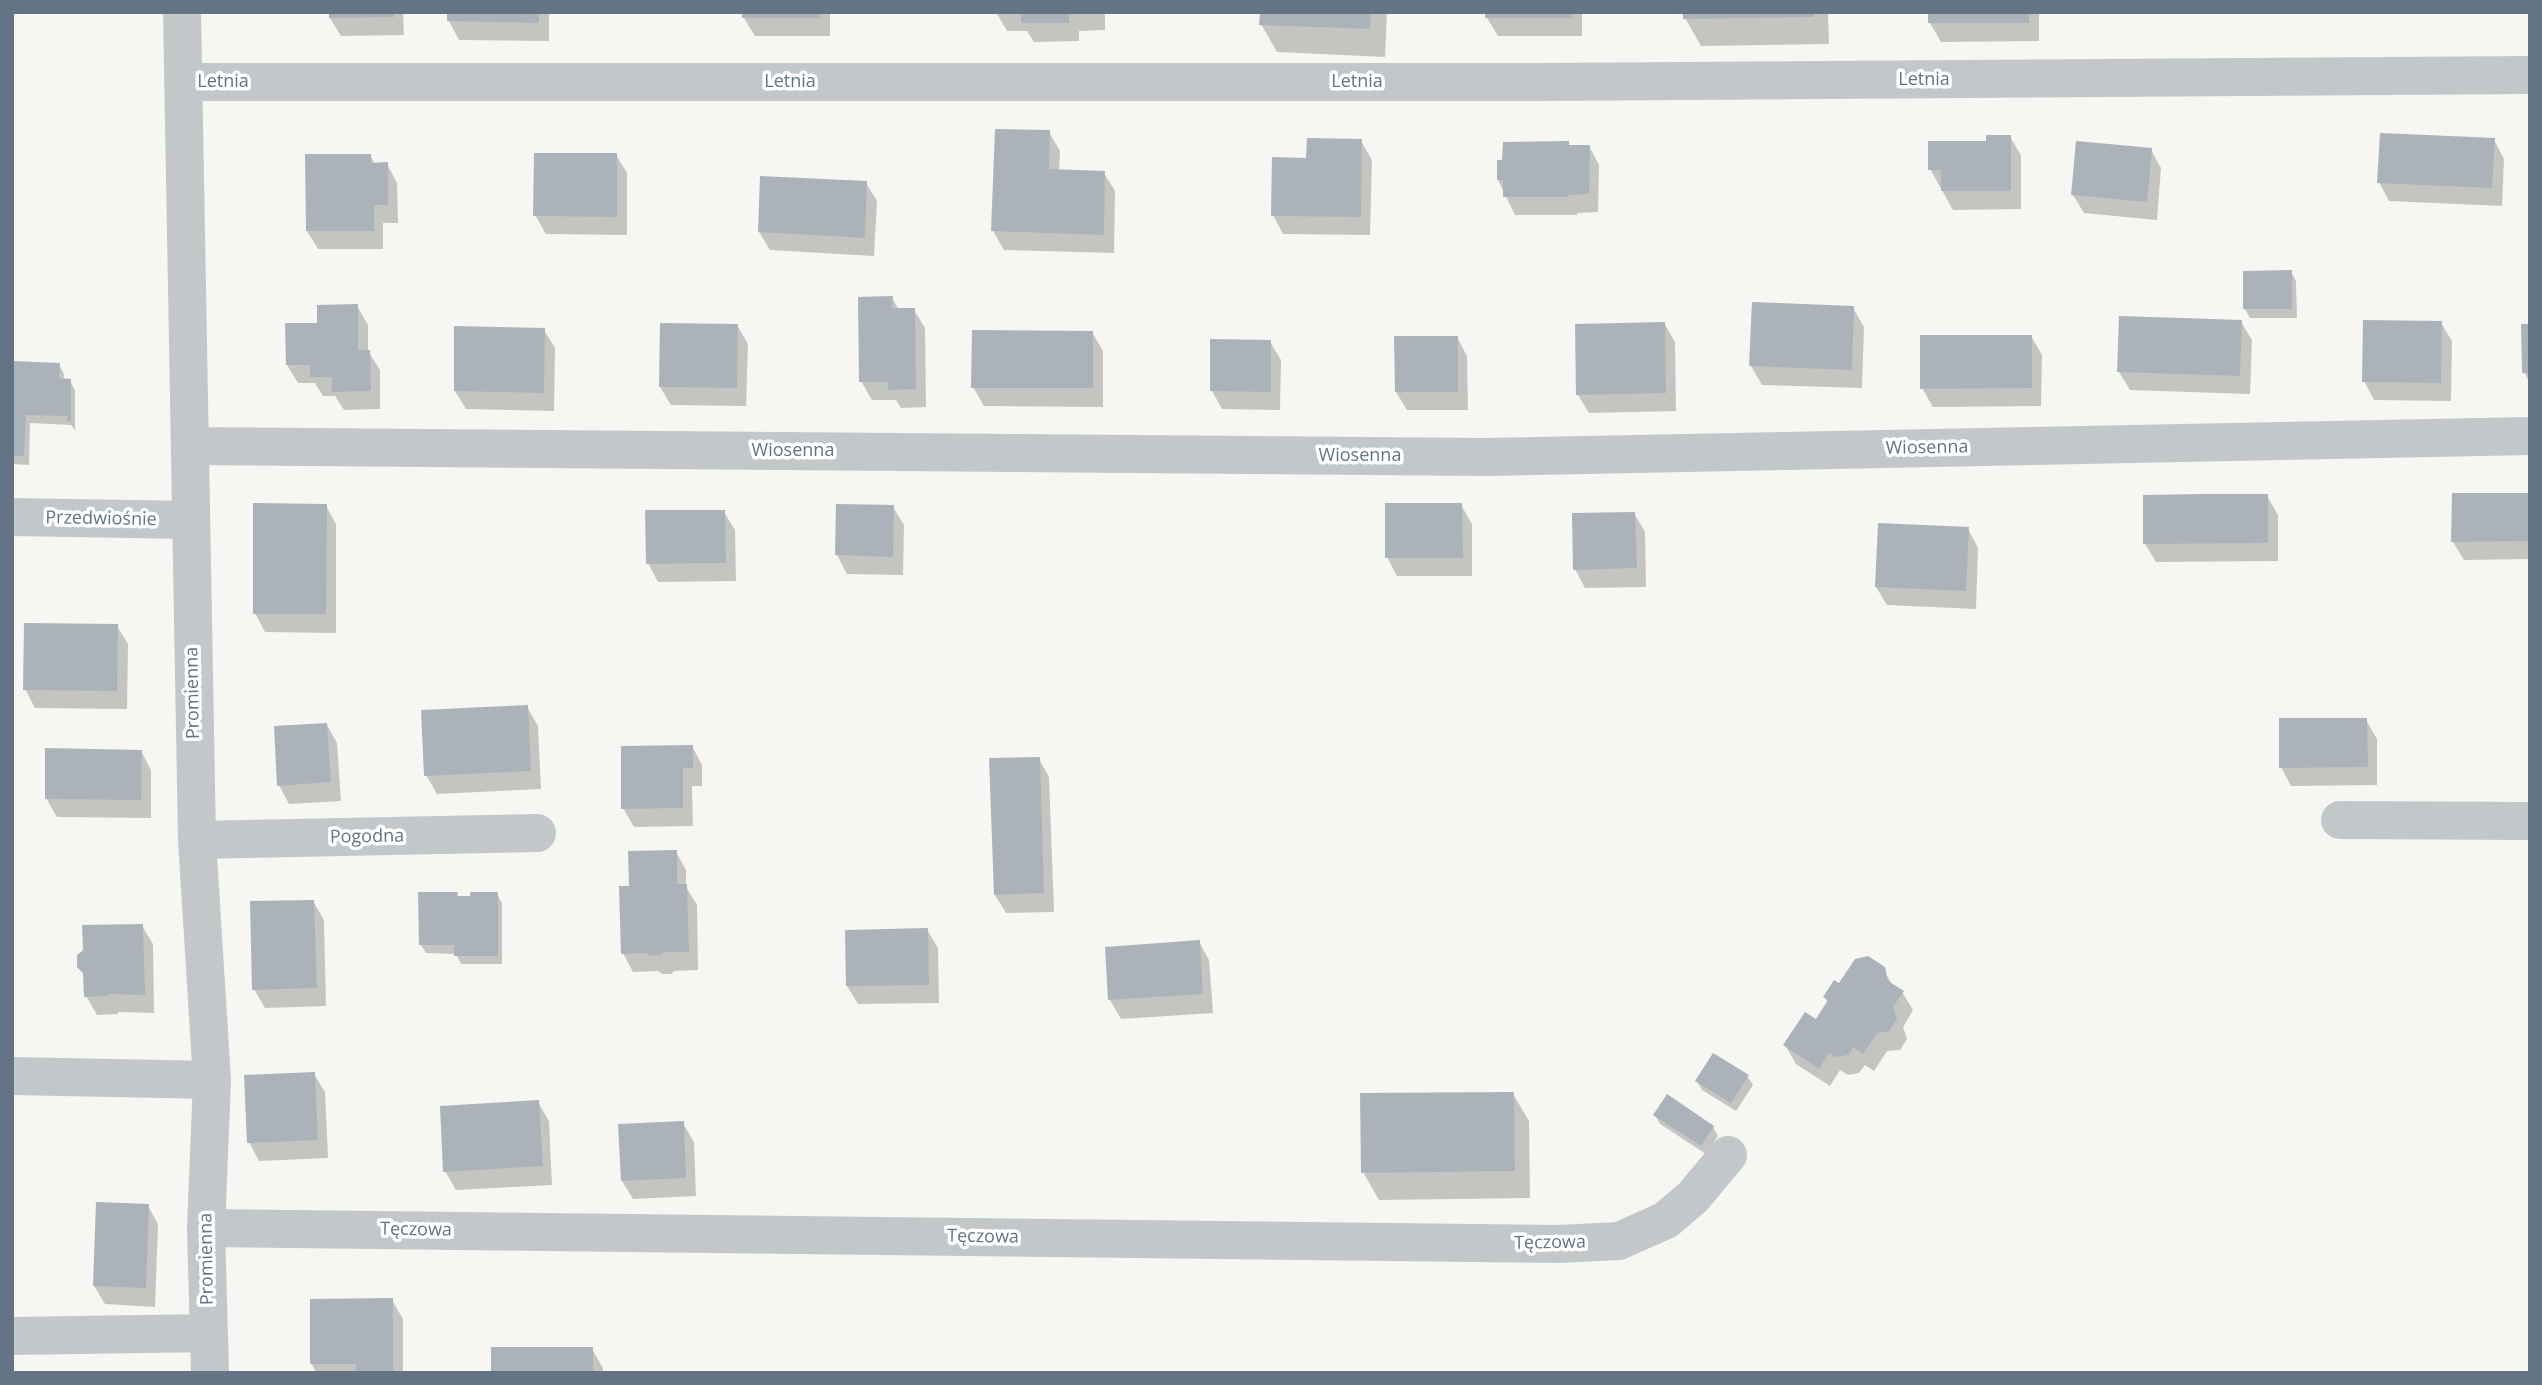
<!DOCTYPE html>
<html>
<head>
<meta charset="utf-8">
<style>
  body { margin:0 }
  #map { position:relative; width:2542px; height:1385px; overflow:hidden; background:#f6f6f2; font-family:"Open Sans",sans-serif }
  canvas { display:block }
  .frame { position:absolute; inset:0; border:14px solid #637484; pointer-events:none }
</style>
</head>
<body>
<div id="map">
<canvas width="2542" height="1385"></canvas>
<div class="frame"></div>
</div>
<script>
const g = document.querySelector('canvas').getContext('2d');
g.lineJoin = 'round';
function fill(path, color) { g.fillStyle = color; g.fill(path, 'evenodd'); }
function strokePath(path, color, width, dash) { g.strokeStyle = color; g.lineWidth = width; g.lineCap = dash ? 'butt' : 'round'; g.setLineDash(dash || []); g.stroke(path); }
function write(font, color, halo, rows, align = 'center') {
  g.font = font + ' "Open Sans",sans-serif'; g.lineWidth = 7; g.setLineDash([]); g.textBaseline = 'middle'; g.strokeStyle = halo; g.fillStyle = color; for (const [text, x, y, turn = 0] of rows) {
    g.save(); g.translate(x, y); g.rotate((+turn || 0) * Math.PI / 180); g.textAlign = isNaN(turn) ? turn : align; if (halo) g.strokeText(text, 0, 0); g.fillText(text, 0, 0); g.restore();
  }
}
fill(new Path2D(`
  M330 12H403L404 35 341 36 330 18Z
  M449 12H549V41L459 40 449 21Z
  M744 12H830V36H755L744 18Z
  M996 12H1105V30L1079 31V41L1034 42 1027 31H1007Z
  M1262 12H1387L1385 57 1277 52 1261 24Z
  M1487 12H1582V36H1498L1487 18Z
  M1685 12H1828L1829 44 1701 46 1685 18Z
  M1930 12H2039V41L1941 42 1930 23Z
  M1049 132 1060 151 1059 171 1104 173 1115 191 1114 253 1004 250 993 231Z
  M2010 137 2021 155V209L1953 210 1930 169 1988 143Z
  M2494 140 2504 159 2502 206 2389 201 2379 182Z
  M1361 141 1372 160 1370 235 1283 234 1273 215Z
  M1570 146H1589L1599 165 1598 212 1577 213V215H1515L1498 180 1504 161Z
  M2151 150 2161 168 2157 220 2084 213 2073 195Z
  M370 155 375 164H387L397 183 398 223H383V249H318L307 231Z
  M616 155 627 173V235L546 234 535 215Z
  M866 183 877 201 874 256 770 250 759 232Z
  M2291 272 2296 281 2297 318H2250L2245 309Z
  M892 298 899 310H914L925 328 926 407 901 408 896 400H872L861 381Z
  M357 306 368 325V351L380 370V409L344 410 335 396H323L315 383H298L287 365 319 325Z
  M1853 308 1864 327 1862 388 1762 385 1751 366Z
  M2241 322 2252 340 2250 394 2130 390 2119 372Z
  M1664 323 1675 342 1676 411 1589 413 1578 395Z
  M2441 323 2452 341 2451 401 2374 400 2364 381Z
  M737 325 748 344 746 406 671 405 660 387Z
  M2530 326V383L2524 372Z
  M544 330 555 348 554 411 466 409 455 391Z
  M1092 332 1103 351V407L984 406 973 387Z
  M2031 336 2042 355 2041 406 1933 407 1922 388Z
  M1457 337 1467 356 1468 410H1407L1396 392Z
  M1270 342 1281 360 1280 410 1222 409 1212 391Z
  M12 363 59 365 64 374 63 380 70 381 75 390V430L71 425 30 423 29 465 12 464Z
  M2530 495V559L2464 560 2453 542Z
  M2267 496 2278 515V561L2156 562 2145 544Z
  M1461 505 1472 524V576H1397L1387 557Z
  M326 506 336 524V633L265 632 255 613Z
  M893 507 904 525 903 575 847 574 837 555Z
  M724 512 735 530 736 581 658 582 648 563Z
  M1634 513 1645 532 1646 587 1585 588 1575 569Z
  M1968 529 1978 548 1976 609 1887 605 1876 587Z
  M117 626 128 644 127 709 35 708 25 689Z
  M527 707 538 726 541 789 437 794 426 775Z
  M2366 720 2377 739V785L2291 786 2281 767Z
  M327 725 337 743 341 801 289 804 279 785Z
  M692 746 702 765V786H692L693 826 634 827 623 808Z
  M141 751 151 770V818L57 817 46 798Z
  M1039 759 1049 777 1054 912 1006 913 995 895Z
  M676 852 686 870V887L697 905 698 970 674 971 671 974H662L658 971 633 972 623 953 631 888Z
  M457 894 459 898 497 894 502 903V964H461L456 954 426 953 421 945Z
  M313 901 324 920 326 1006 265 1008 254 989Z
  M142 926 153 944 154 1013 118 1012V1014L97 1015 86 996 85 977 79 966Z
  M927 930 938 948 939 1003 858 1004 847 986Z
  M1199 942 1209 960 1213 1013 1121 1019 1110 1000 1107 948Z
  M1883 969 1893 986 1902 992 1913 1010 1903 1027 1907 1039 1900 1050 1887 1051 1874 1071 1865 1065 1859 1073 1848 1075 1840 1070 1830 1086 1796 1064 1785 1045 1816 1021 1828 1003 1825 997 1839 986Z
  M314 1074 325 1092 328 1158 259 1161 249 1142Z
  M1747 1076 1753 1085 1736 1111 1702 1090 1697 1081Z
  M1513 1094 1529 1121 1530 1198 1379 1200 1363 1172Z
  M538 1102 549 1121 552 1185 456 1190 445 1171Z
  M1655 1115 1713 1127 1718 1136 1706 1154 1660 1124Z
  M683 1123 694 1142 696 1196 633 1199 622 1181Z
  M148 1206 158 1224 155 1307 105 1304 94 1286Z
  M392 1300 403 1319V1373H317L311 1363Z
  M592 1349 603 1368V1373H493Z`), '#0003');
fill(new Path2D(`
  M329 12H394V17L329 18Z
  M447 12H539V23L447 21Z
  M742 12H820V18H742Z
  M1021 12H1069V23H1021Z
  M1260 12H1371L1370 29 1259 25Z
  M1485 12H1572V18H1485Z
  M1683 12H1814V17L1683 19Z
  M1928 12H2029V23H1928Z
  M995 129 1050 130 1049 169 1105 171 1104 235 991 231Z
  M2380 133 2495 138 2492 188 2377 183Z
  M1986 135H2011V191H1941V170H1928V141H1986Z
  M1307 138 1362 139 1361 217 1271 216 1272 157 1306 158Z
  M1569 141V145H1590L1589 194 1568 195V197H1503V180H1497V160H1502L1503 142Z
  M2076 141 2152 148 2147 202 2071 195Z
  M534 153H617V217L533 216Z
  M305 154H371V163L388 162V205H374V231H306Z
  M760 176 867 181 865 238 758 232Z
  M2292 270V309H2243V271Z
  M893 296 892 308H915L916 389 888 390V382H859L858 297Z
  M1752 302 1854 306 1852 370 1749 366Z
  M358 304V350H370L371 391 331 392 332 377H310V365H286L285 323H317V305Z
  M2119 316 2242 320 2240 376 2117 372Z
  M2363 320 2442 321 2441 383 2362 382Z
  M1665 322 1666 393 1576 395 1575 324Z
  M660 323 738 324 737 388 659 387Z
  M2521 324H2530V373H2522Z
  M454 326 545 328 544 393 454 391Z
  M972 330 1093 331V388H971Z
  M1920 335H2032V388L1920 389Z
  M1394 336H1458V392H1395Z
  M1210 339 1271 340V392L1210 391Z
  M12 361 60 363 59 378 71 379V421H67L68 416 26 415 24 456H12Z
  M2452 493H2530V541L2451 542Z
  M2205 494H2268V543L2143 544V495Z
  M253 503 327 504 326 614H253Z
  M1385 503H1462L1463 558H1385Z
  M836 504 894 505 893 557 835 555Z
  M645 510H725L726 563 646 564Z
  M1635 512 1637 568 1573 570 1572 513Z
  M1878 523 1969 527 1966 591 1875 587Z
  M24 623 118 624 117 691 23 690Z
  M528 705 531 771 424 776 421 710Z
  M2279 718H2367L2368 767 2279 768Z
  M327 723 331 782 277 786 274 726Z
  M693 745V768H683V808L621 809V746Z
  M45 748 142 750 141 800 45 799Z
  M1040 757 1044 893 994 895 989 758Z
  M677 850V884H687L689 952H664L660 955 650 956 646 953 621 954 619 886H629L628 851Z
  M418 892H458L457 896H470V892H498V956H454V945H419Z
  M314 900 317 988 252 990 250 901Z
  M143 924 145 995 108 994V996L84 997 83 973 77 967V955L83 950 82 925Z
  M928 928 929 985 846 986 845 930Z
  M1200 940 1203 994 1108 1000 1105 947Z
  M1868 956 1885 967 1888 981 1904 991 1893 1007 1897 1019 1889 1031 1877 1033 1863 1054 1853 1047 1848 1055 1836 1057 1829 1053 1819 1069 1783 1045 1805 1012 1816 1019 1828 1000 1823 997 1834 980 1839 983 1855 959Z
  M1713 1053 1749 1075 1731 1103 1695 1081Z
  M315 1072 318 1140 247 1143 244 1075Z
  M1514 1092 1515 1171 1361 1173 1360 1093Z
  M1667 1094 1714 1126 1701 1146 1653 1115Z
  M539 1100 543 1166 443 1172 440 1106Z
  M684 1121 686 1178 621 1181 618 1124Z
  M96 1202 149 1204 146 1288 93 1286Z
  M393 1298V1373H356V1364H310V1299Z
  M491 1347H593V1373H491Z`), '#abb2b9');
strokePath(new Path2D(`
  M182 12 197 840 212 1080 206 1228 210 1373
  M184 82H1541L2530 75
  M190 446 1486 457 2530 436
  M12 517 190 520
  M2340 820 2530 821
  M197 840 537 833
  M12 1076 212 1080
  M206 1228 1558 1244 1619 1241 1666 1220 1693 1197 1728 1155
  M12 1336 209 1333`), '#c3c7ca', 38);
write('18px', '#637484', '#fff', [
  ["Letnia",1924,80],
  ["Letnia",223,82],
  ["Letnia",790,82],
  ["Letnia",1357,82],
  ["Wiosenna",1927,448,-1],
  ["Wiosenna",793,451],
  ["Wiosenna",1360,456],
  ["Przedwiośnie",101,519,1],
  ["Promienna",193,693,-91],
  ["Pogodna",367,837,-1],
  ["Tęczowa",416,1230,1],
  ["Tęczowa",983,1237,1],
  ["Tęczowa",1550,1243,-1],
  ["Promienna",207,1259,-91]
]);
</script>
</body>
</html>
